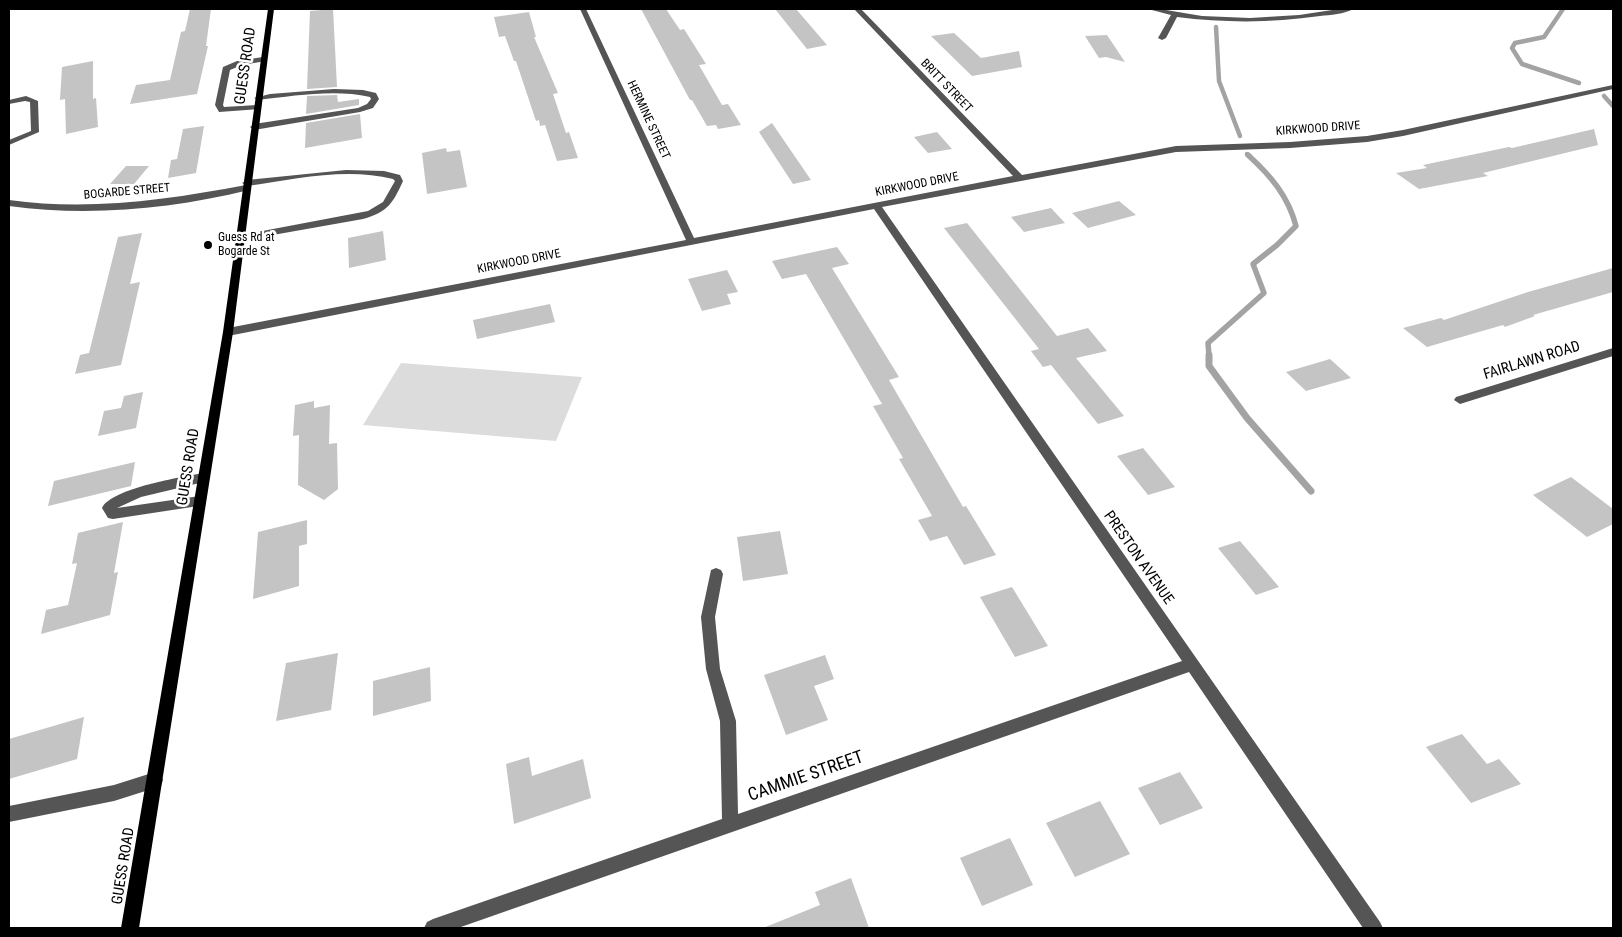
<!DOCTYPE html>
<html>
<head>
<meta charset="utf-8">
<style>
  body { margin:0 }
  #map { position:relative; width:1622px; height:937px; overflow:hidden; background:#fff; font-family:"Roboto Condensed",sans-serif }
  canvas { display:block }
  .frame { position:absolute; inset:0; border:10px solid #000; pointer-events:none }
</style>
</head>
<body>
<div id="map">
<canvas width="1622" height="937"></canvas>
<div class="frame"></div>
</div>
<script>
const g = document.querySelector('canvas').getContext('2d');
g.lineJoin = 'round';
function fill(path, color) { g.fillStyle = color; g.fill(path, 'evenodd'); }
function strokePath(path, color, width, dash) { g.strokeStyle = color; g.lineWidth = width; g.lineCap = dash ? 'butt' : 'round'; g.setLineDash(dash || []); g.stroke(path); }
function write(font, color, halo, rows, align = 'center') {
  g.font = font + ' "Roboto Condensed",sans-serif'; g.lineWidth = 5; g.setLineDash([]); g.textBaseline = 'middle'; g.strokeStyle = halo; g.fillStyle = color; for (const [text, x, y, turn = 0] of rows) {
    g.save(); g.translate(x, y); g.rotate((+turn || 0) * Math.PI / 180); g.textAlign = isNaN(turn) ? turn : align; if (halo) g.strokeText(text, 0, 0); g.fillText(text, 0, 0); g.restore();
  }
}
fill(new Path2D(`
  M401 363 582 377 556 441 363 425Z`), '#dcdcdc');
strokePath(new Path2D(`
  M1563 9 1544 37 1515 43 1512 48 1522 64 1579 83
  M1216 27 1219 81 1240 136
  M1604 96 1613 106
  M1247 154 1250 156`), '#a3a3a3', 4.5);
strokePath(new Path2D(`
  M1209 356 1208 343 1264 293 1253 264 1277 245 1296 226C1288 196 1271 176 1248 155`), '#a3a3a3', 5.5);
strokePath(new Path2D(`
  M1209 355V366L1247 418 1311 491`), '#a3a3a3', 7);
fill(new Path2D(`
  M190 9H211L206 46H208L197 94 130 104 136 85 170 80 181 32 185 31Z
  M333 9 337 87 307 89 310 11Z
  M641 9H666L680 30 684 29 706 64 699 65 722 105 728 104 741 125 718 129 716 125 707 126 692 100H690Z
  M775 9H796L827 45 807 49Z
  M529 12 536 37H534L558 93 553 94 566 133 569 132 578 158 557 161 545 125 540 126 539 120 536 121 516 61H514L505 36 499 37 494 17Z
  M954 33 981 58 1019 51 1022 67 972 76 931 36Z
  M1107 35 1125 62 1106 57 1099 58 1085 36Z
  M93 61V99L96 98 98 127 66 134 65 99 60 100 62 67Z
  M337 95 338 102 359 99V105L306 114 307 96Z
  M360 114 362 138 305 148 306 123Z
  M772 123 811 180 793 184 759 132Z
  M204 126 196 173 168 178 171 160 177 159 183 129Z
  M1594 129 1598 145 1483 173 1488 176 1419 189 1396 173 1427 168 1423 165 1509 147 1512 148Z
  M937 132 952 149 928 153 914 137Z
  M446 148 447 152 460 150 467 187 427 194 422 153Z
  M126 166H149L134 184H110Z
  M1119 201 1136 215 1088 228 1072 213Z
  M1051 208 1065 223 1024 232 1011 217Z
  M967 223 1057 336 1088 328 1107 351 1076 358 1124 416 1098 424 1051 365 1043 367 1031 351 1039 349 944 228Z
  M383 231 386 260 349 268 348 238Z
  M142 233 130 284 140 282 121 365 75 374 80 355 89 353 118 237Z
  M837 247 849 264 832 268 899 377 889 380 963 507 966 506 996 555 964 565 947 536 930 541 918 520 932 516 899 459 903 458 873 406 882 404 806 274 782 279 772 261Z
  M1613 268V292L1533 315 1535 316 1505 327 1503 325 1427 347 1403 328 1441 318 1444 320 1528 292Z
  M727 270 738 292 727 294 731 304 702 311 688 279Z
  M550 304 555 322 477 339 473 320Z
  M1330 359 1351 378 1306 391 1286 372Z
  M143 392 136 428 98 436 104 411 121 408 124 396Z
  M314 401V408L330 405 329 444 337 443 338 489 324 500 298 485 299 435 293 436 295 405Z
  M1143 448 1175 487 1148 495 1117 456Z
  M135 462 131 486 48 506 54 481Z
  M1571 477 1613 509V524L1587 537 1533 495Z
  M307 520V544L299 546V586L253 599 258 532Z
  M123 522 114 573 118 572 110 615 41 634 46 610 68 605 77 563 72 564 78 533Z
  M780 531 788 574 743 581 737 537Z
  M1240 541 1279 587 1256 595 1218 548Z
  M1012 587 1048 646 1015 657 980 597Z
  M338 653 331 710 276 721 286 663Z
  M825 655 834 679 814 686 828 720 786 735 764 675Z
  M430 667 431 701 373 716V681Z
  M84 717 77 759 9 779V739Z
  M1462 734 1487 764 1499 759 1521 784 1471 803 1426 747Z
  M529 757 532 776 583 759 591 798 514 824 506 764Z
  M1180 772 1203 808 1160 825 1138 788Z
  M1100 801 1130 854 1075 877 1046 823Z
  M1010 838 1033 885 982 906 960 858Z
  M851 878 869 928H763L820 905 815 892Z`), '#c4c4c4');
fill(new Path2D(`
  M580 9H586L694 238 1013 176 854 9H861L1022 175 1176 146 1290 142 1367 136 1403 130 1613 85V89L1403 136 1367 142 1290 148 1176 152 882 207 1380 922 1383 928H1363L1189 672 458 928H424L427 922 433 919 722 819 720 721 706 669 701 617 711 570 716 568 721 570 723 574 715 617 720 669 736 721 738 814 1182 661 874 209 228 336 224 335 223 332 228 328 686 240Z
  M1148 9H1160L1202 16 1250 18 1299 15 1339 9H1353C1345 14 1330 15 1320 16 1272 23 1225 23 1177 17L1166 38 1162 40 1158 38 1171 15Z
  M263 57H266V61L242 65 230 70 223 105 224 107 257 105 261 107 260 109 219 112 215 105 223 67 237 61Z
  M334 89 363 90 376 93 379 99 373 108 360 112 254 130 250 127 254 124 358 108 367 104 371 99 370 97C334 89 294 96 258 100L254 98 270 94Z
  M26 96 38 101 39 132 9 145V140L31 131 30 102 25 101 9 104V100Z
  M346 170 384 171 400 175 403 181C393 203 388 212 363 219L239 241 234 238 236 236 368 211 383 202 395 181 393 179C347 167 294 179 247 186L251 188 249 190C171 209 89 217 9 206V200C89 211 166 200 246 185L242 183 247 180Z
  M1613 348V356L1460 404 1454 400 1456 397Z
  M204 473 208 475 210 478 208 481 141 497 117 508 200 496 205 497 206 501 205 505 113 519 108 518 102 508C112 488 182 477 204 473Z
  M155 772 161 774 163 780 161 786 155 788 114 801 9 822V806L114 785Z`), '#555');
fill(new Path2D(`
  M268 9H274L233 332 139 928H121L223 332Z`), '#000');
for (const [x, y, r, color] of [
  [208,245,5,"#000"]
]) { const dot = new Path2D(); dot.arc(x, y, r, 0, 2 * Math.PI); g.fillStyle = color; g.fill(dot); strokePath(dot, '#fff', 2); }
write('12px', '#000', '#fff', [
  ["BRITT STREET",946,86,46],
  ["HERMINE STREET",648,120,65],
  ["KIRKWOOD DRIVE",1318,129,-4],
  ["KIRKWOOD DRIVE",917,185,-11],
  ["BOGARDE STREET",127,192,-5],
  ["KIRKWOOD DRIVE",519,262,-11]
]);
write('12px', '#000', '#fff', [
  ["Guess Rd at",218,238],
  ["Bogarde St",218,252]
], 'left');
write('15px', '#000', '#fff', [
  ["GUESS ROAD",246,66,-82],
  ["FAIRLAWN ROAD",1532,361,-17],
  ["GUESS ROAD",189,467,-81],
  ["PRESTON AVENUE",1138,558,55],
  ["GUESS ROAD",124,866,-81]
]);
write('18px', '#000', '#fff', [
  ["CAMMIE STREET",806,777,-19]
]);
</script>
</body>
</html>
